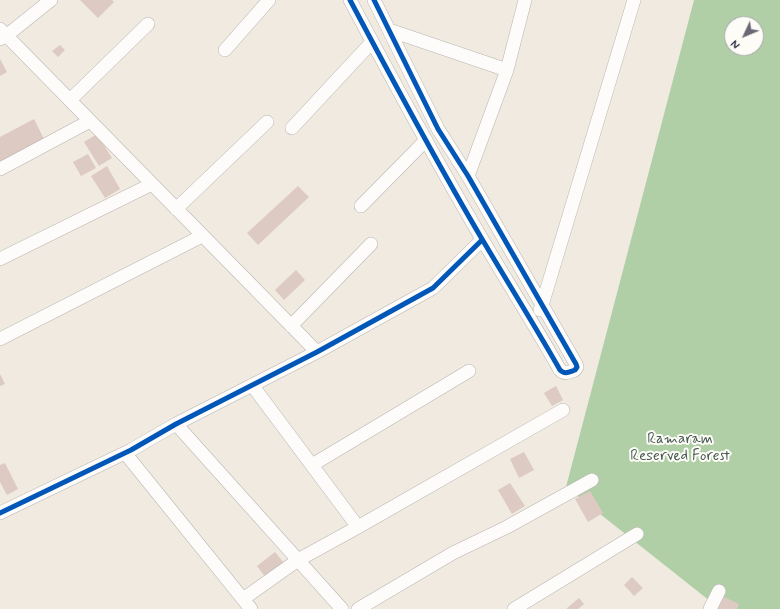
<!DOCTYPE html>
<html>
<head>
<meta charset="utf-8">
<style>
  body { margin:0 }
  #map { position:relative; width:780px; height:609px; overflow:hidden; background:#f0eae0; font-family:Mynerve,sans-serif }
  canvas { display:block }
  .north { position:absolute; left:724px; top:16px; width:40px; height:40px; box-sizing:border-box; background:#fdfcf7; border:1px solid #a5a5ac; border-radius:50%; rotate:226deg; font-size:11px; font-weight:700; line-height:16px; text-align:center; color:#22223b }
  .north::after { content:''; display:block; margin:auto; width:14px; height:18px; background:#6a6875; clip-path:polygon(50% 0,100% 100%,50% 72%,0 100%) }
</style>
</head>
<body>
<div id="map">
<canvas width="780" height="609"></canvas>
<div class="north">N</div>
</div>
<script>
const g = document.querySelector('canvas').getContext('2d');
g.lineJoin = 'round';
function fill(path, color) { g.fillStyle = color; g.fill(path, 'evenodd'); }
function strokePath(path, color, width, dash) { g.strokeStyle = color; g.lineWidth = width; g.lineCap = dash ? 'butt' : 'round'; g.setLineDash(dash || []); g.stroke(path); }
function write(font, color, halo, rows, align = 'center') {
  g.font = font + ' Mynerve,sans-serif'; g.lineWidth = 4; g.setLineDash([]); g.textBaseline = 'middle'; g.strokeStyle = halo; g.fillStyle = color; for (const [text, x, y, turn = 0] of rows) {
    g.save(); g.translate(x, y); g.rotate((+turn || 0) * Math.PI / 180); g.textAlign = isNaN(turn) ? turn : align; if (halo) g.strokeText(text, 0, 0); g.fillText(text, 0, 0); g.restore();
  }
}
fill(new Path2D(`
  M694 0H780V609H720L566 487ZM732 24H756V48H732Z`), '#b1cfa7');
fill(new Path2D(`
  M80 0H112L114 2 98 18Z
  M60 45 65 50 58 57 52 51Z
  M0 59 7 72 0 76Z
  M34 119 45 141 0 165V137Z
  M97 134 112 158 99 166 84 142Z
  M88 154 96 168 81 176 73 162Z
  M107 166 120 189 105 198 91 176Z
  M298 186 309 197 258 245 247 233Z
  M296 270 305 280 284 300 275 290Z
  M0 374 5 384 0 386Z
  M556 386 563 400 552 406 544 393Z
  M524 452 534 470 519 478 510 459Z
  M5 463 18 489 7 495 0 482V465Z
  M510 483 525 506 512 514 498 490Z
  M590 491 603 513 588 522 575 499Z
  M275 552 284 563 266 578 257 566Z
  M632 577 643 588 634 596 624 585Z
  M722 596 739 604 737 609H716Z
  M579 598 584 604 578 609H567V608Z`), '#ddcac2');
const minor = new Path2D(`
  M350 0C393 81 436 161 482 239 508 283 535 326 560 370 565 375 569 372 575 370L577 367 576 364 468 176 438 129 374 0
  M0 29 317 352
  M389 30 507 70
  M0 39 6 36 51 0
  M225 50 269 0
  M70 100 148 24
  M292 128 372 42
  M0 169 90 121
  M468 176 507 70 525 0
  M361 206 426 140
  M176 209 267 122
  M0 259 152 184
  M540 310 542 305 634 0
  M291 326 371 244
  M0 339 202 236
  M252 385 358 527
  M176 424 342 609
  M125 453 251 609
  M312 465 469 371
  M0 513 131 450 176 424 317 352 433 288 482 240
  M243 599 298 560 358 527 563 410
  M358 609 453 553 507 527 592 480
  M514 609 637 534
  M710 609 719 591`);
strokePath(minor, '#b8b5b1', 14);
strokePath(minor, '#fdfcfa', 13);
strokePath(new Path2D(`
  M350 0C393 81 436 161 482 239 508 283 535 326 560 370 565 375 569 372 575 370L577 367 576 364 468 176 438 129 374 0
  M0 513 131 450 176 424 317 352 433 288 482 240`), '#0057b8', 5);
write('15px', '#475954', '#fdfcf7', [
  ["Ramaram",680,440],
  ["Reserved Forest",680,457]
]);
</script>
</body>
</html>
